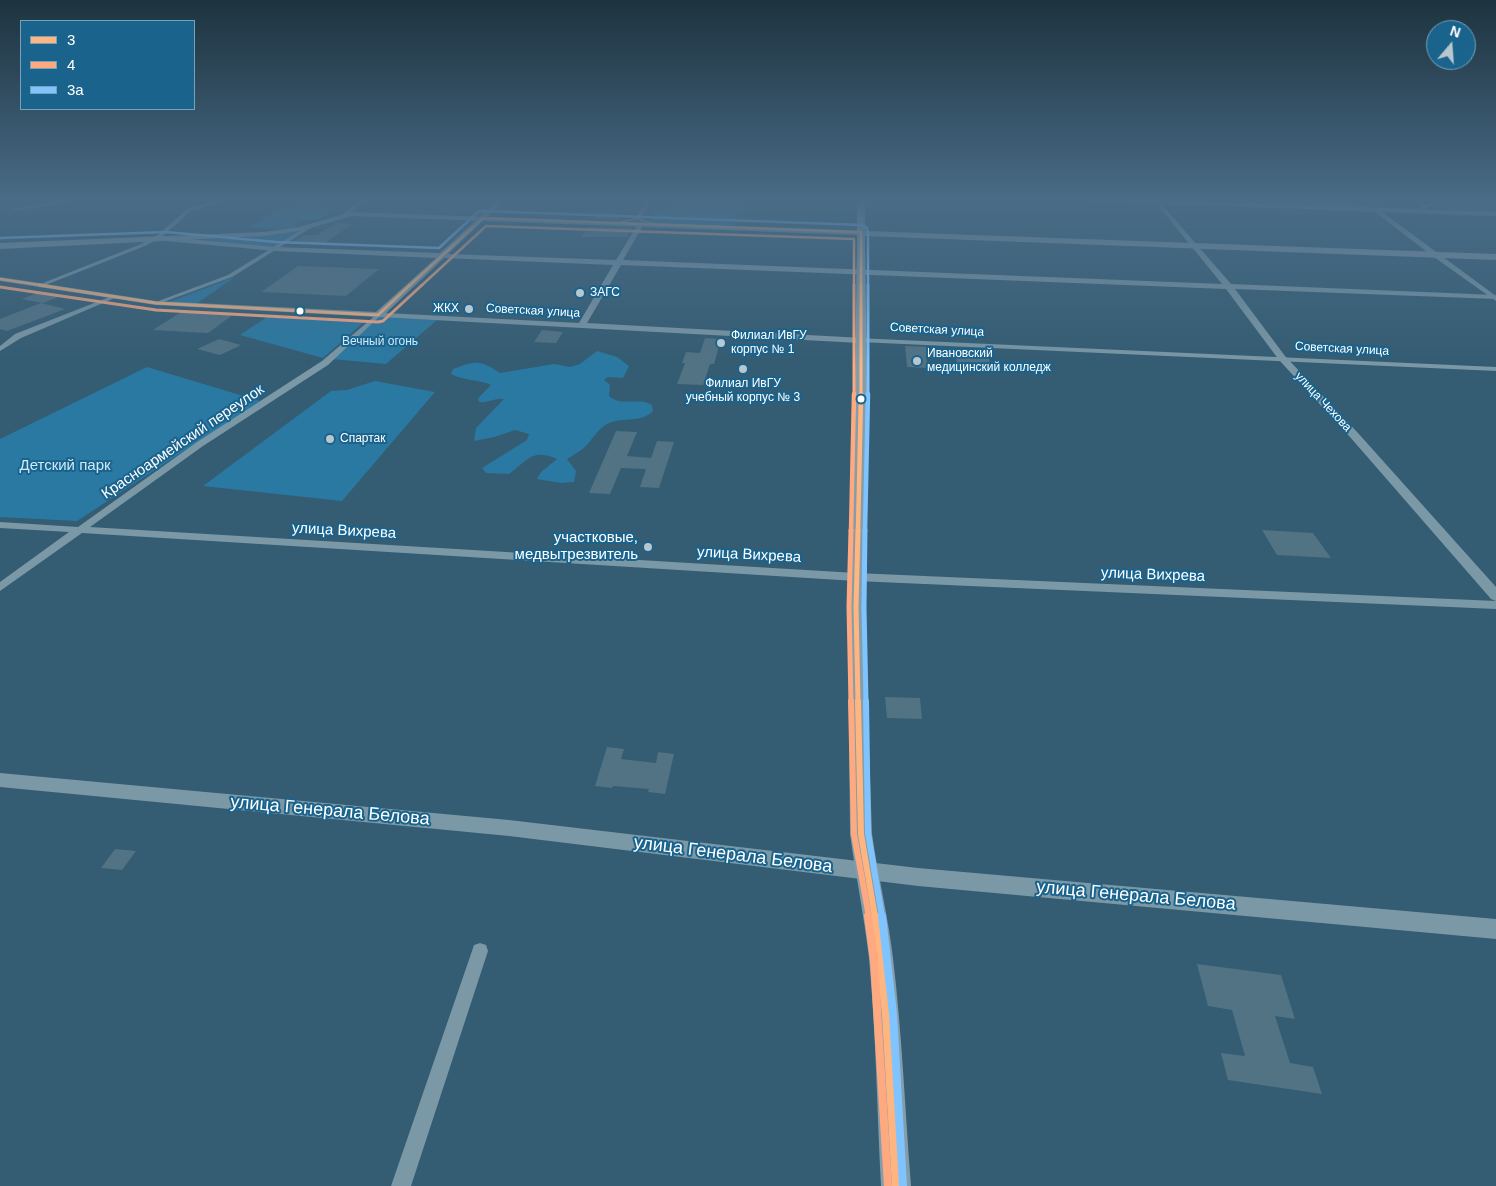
<!DOCTYPE html>
<html>
<head>
<meta charset="utf-8">
<style>
  body { margin:0 }
  #map { position:relative; width:1496px; height:1186px; overflow:hidden; background:#345c72; font-family:Helvetica,sans-serif }
  canvas { display:block }
  .legend { position:absolute; left:20px; top:20px; width:175px; height:90px; box-sizing:border-box; background:#19638d; border:1px solid #75a1bb; margin:0; padding:6px 9px; list-style:none; font-size:15px; color:#fff }
  .legend li { display:flex; align-items:center; gap:10px; height:25px }
  .legend b { width:25px; border:1px solid #75a1bb }
  .north { position:absolute; left:1426px; top:20px; width:50px; height:50px; box-sizing:border-box; background:#19638d; border:1px solid #75a1bb; border-radius:50%; rotate:18deg; font-size:14px; font-weight:700; line-height:20px; text-align:center; color:#fff }
  .north::after { content:''; display:block; margin:auto; width:18px; height:22px; background:#b8c6ce; clip-path:polygon(50% 0,100% 100%,50% 72%,0 100%) }
</style>
</head>
<body>
<div id="map">
<canvas width="1496" height="1186"></canvas>
<ul class="legend">
<li><b style="height:6px;background:#ffb580"></b>3</li>
<li><b style="height:6px;background:#ffa980"></b>4</li>
<li><b style="height:6px;background:#80c4ff"></b>3а</li>
</ul>
<div class="north">N</div>
</div>
<script>
const g = document.querySelector('canvas').getContext('2d');
g.lineJoin = 'round';
function fill(path, color) { g.fillStyle = color; g.fill(path, 'evenodd'); }
function strokePath(path, color, width, dash) { g.strokeStyle = color; g.lineWidth = width; g.lineCap = dash ? 'butt' : 'round'; g.setLineDash(dash || []); g.stroke(path); }
function write(font, color, halo, rows, align = 'center') {
  g.font = font + ' Helvetica,sans-serif'; g.lineWidth = 4; g.setLineDash([]); g.textBaseline = 'middle'; g.strokeStyle = halo; g.fillStyle = color; for (const [text, x, y, turn = 0] of rows) {
    g.save(); g.translate(x, y); g.rotate((+turn || 0) * Math.PI / 180); g.textAlign = isNaN(turn) ? turn : align; if (halo) g.strokeText(text, 0, 0); g.fillText(text, 0, 0); g.restore();
  }
}
fill(new Path2D(`
  M1284 199 1322 202 1321 199H1341L1371 208 1270 202Z
  M1465 199H1482L1496 203V212L1434 210 1432 208Z
  M700 202 741 203 732 228 648 224 656 210 695 211Z
  M323 206 331 210C324 221 311 220 299 221L295 227 274 229 246 227 264 220V217L271 215 272 211 293 207Z
  M297 232 275 246 269 247 194 240 240 238Z
  M235 277 196 304 169 302Z
  M267 317 365 321 323 358 240 335Z
  M377 317 437 320 386 364 332 359Z
  M597 351 617 357 629 366 623 378 608 377 604 380 610 385 609 396C621 407 640 397 652 405L653 411C642 423 623 417 609 423 598 428 592 440 584 448 579 452 573 455 567 459L576 471 574 482 561 483 537 479 541 472 557 459C532 448 528 460 509 474L486 473 482 468 527 440 529 434 515 430 494 437 474 441 476 428 504 399C496 398 488 403 479 402L478 398 491 385C478 379 464 381 451 374L453 369C475 361 479 359 500 373L554 364 570 367 580 364Z
  M147 367 260 401 77 521 0 517V439Z
  M375 381 435 392 342 501 203 486 331 391 347 390Z`), '#2a79a2');
fill(new Path2D(`
  M693 199 698 201 693 210H668L674 200Z
  M600 213 622 214 618 220 595 219Z
  M336 223 352 224 325 243 289 244 304 235H317Z
  M589 227 632 228 627 237H581Z
  M298 266 379 269 346 296 261 292Z
  M40 292 61 296 43 303 22 299Z
  M41 303 65 309 7 331 0 329V319Z
  M181 312 195 313 234 314 208 333 153 330Z
  M542 330 563 332 556 343 534 342Z
  M705 338 721 339 714 364H710L703 385 677 384 685 363H682L686 352 700 353Z
  M219 339 241 345 220 355 197 349Z
  M905 346 930 347 932 356H926L928 368 907 367Z
  M955 350 987 351 992 371 977 370 975 364 957 363Z
  M616 431 637 432 627 456 651 458 657 441 674 442 659 488 640 487 646 469 621 468 610 494 589 493Z
  M1262 530 1313 533 1331 558 1277 555Z
  M885 697 920 698 922 719 887 718Z
  M607 747 624 749 621 759 656 763 658 752 674 754 665 794 648 792 649 789 613 786 612 788 595 786Z
  M115 849 136 851 122 870 101 868Z
  M1197 964 1281 975 1295 1019 1275 1016 1290 1063 1313 1067 1322 1094 1228 1080 1221 1053 1245 1056 1232 1010 1208 1006Z`), '#527384');
fill(new Path2D(`
  M648 199H652L640 218 651 222V224L637 220 620 223V221L636 218Z`), '#7b98a6');
fill(new Path2D(`
  M71 199H85L16 211 13 209Z
  M222 199H231L191 211 163 236 145 246 43 286 38 285 141 244 159 234 187 209Z
  M362 199H368L347 216H343V214Z
  M1445 199H1454L1426 208 1425 212 1420 211 1422 206Z
  M1487 199H1496V203L1487 200Z
  M1374 209H1378L1496 296V301L1431 255 1374 211Z
  M309 225 314 226 232 277 158 304 153 303 228 275Z
  M112 296 117 297 21 338 0 351V346L15 334Z
  M378 313 381 315 380 316 328 365 203 446 90 527 856 573 1496 601V609L856 581 82 533 0 591V582L69 532 0 528V522L78 527 197 442 322 361Z
  M857 338 1496 367V371L860 342 856 340Z
  M480 943 486 945 488 951 411 1186H391L472 951 474 945Z`), '#7b98a6');
fill(new Path2D(`
  M499 199H506L448 254 616 260 638 224 641 222 644 224 623 260 1222 284 1156 203 1155 202 1158 200 1231 284 1496 295V299L1235 289 1285 356 1358 433 1496 587V601L1491 599 1350 437 1279 360 1226 289 621 265 587 323 863 338V342L860 343 156 305 0 281V277L156 301 376 312 436 258 276 251 166 241 162 239 166 237 276 247 440 253ZM444 258 613 265 579 323 386 313Z
  M0 773 509 820 918 868 1496 919V939L918 886 509 836 0 787Z`), '#7b98a6');
fill(new Path2D(`
  M857 199H865V231L1496 254V260L865 236 867 387 864 607 872 834C878 876 888 916 893 958 902 1033 905 1110 911 1186H881C877 1110 876 1034 869 958 864 916 856 876 850 834L848 607 855 387 857 235 352 216 300 231 264 236 0 249V243L264 232 299 227 352 212 857 231Z
  M1076 199H1150L1496 212V216L1080 201Z`), '#839dab');
strokePath(new Path2D(`
  M0 279 47 286
  M409 286 483 218 861 232V286`), '#ffb580', 2.5);
strokePath(new Path2D(`
  M39 285 156 303 378 315 410 285
  M861 395V285`), '#ffb580', 3);
strokePath(new Path2D(`
  M858 531 861 394`), '#ffb580', 4.5);
strokePath(new Path2D(`
  M858 530 856 607 858 702`), '#ffb580', 5);
strokePath(new Path2D(`
  M858 701 861 834 875 917`), '#ffb580', 6);
strokePath(new Path2D(`
  M875 916 886 1015 896 1186`), '#ffb580', 8);
strokePath(new Path2D(`
  M421 286 486 226 854 239V286`), '#ffa980', 2.5);
strokePath(new Path2D(`
  M0 287 156 310 378 322 383 321 422 285
  M854 395V285`), '#ffa980', 3);
strokePath(new Path2D(`
  M851 531 854 394`), '#ffa980', 4.5);
strokePath(new Path2D(`
  M851 530 849 607 851 702`), '#ffa980', 5);
strokePath(new Path2D(`
  M851 701 854 834 869 917`), '#ffa980', 6);
strokePath(new Path2D(`
  M868 916 874 961 888 1186`), '#ffa980', 8);
strokePath(new Path2D(`
  M0 238 166 232 276 242 439 248 478 212 483 211 861 225 866 227 868 232V286`), '#80c4ff', 2.5);
strokePath(new Path2D(`
  M868 395V285`), '#80c4ff', 3);
strokePath(new Path2D(`
  M865 531 868 394`), '#80c4ff', 4.5);
strokePath(new Path2D(`
  M865 530 864 607 866 702`), '#80c4ff', 5);
strokePath(new Path2D(`
  M866 701 868 833 882 917`), '#80c4ff', 6);
strokePath(new Path2D(`
  M882 916 893 1014 903 1186`), '#80c4ff', 8);
const sky = g.createLinearGradient(0, 0, 0, 365);
sky.addColorStop(0, '#1d333f');
sky.addColorStop(0.55, '#4a6c87');
sky.addColorStop(1, '#4a6c8700');
g.fillStyle = sky;
g.fillRect(0, 0, 1496, 365);
for (const [x, y, r, color] of [
  [580,293,5,"#b8c6ce"],
  [469,309,5,"#b8c6ce"],
  [300,311,4.5,"#fff"],
  [721,343,5,"#b8c6ce"],
  [917,361,5,"#b8c6ce"],
  [743,369,5,"#b8c6ce"],
  [861,399,4.5,"#fff"],
  [330,439,5,"#b8c6ce"],
  [648,547,5,"#b8c6ce"]
]) { const dot = new Path2D(); dot.arc(x, y, r, 0, 2 * Math.PI); g.fillStyle = color; g.fill(dot); strokePath(dot, '#19638d', 2); }
write('12px', '#fff', '#19638d', [
  ["ЗАГС",590,293],
  ["ЖКХ",459,309,"right"],
  ["Филиал ИвГУ",731,336],
  ["корпус № 1",731,350],
  ["Ивановский",927,354],
  ["медицинский колледж",927,368],
  ["Филиал ИвГУ",743,384,"center"],
  ["учебный корпус № 3",743,398,"center"],
  ["Спартак",340,439]
], 'left');
write('12px', '#fff', '#19638d', [
  ["Советская улица",533,311,3],
  ["Советская улица",937,330,3],
  ["Советская улица",1342,349,3],
  ["улица Чехова",1323,402,47]
]);
write('12px', '#cbeafa', '#19638d', [
  ["Вечный огонь",380,342]
]);
write('15px', '#fff', '#19638d', [
  ["Красноармейский переулок",183,442,-34],
  ["улица Вихрева",344,531,3],
  ["улица Вихрева",749,555,3],
  ["улица Вихрева",1153,575,2]
]);
write('15px', '#cbeafa', '#19638d', [
  ["Детский парк",65,466]
]);
write('15px', '#fff', '#19638d', [
  ["участковые,",638,538],
  ["медвытрезвитель",638,555]
], 'right');
write('18px', '#fff', '#19638d', [
  ["улица Генерала Белова",330,811,5],
  ["улица Генерала Белова",733,855,7],
  ["улица Генерала Белова",1136,896,5]
]);
</script>
</body>
</html>
